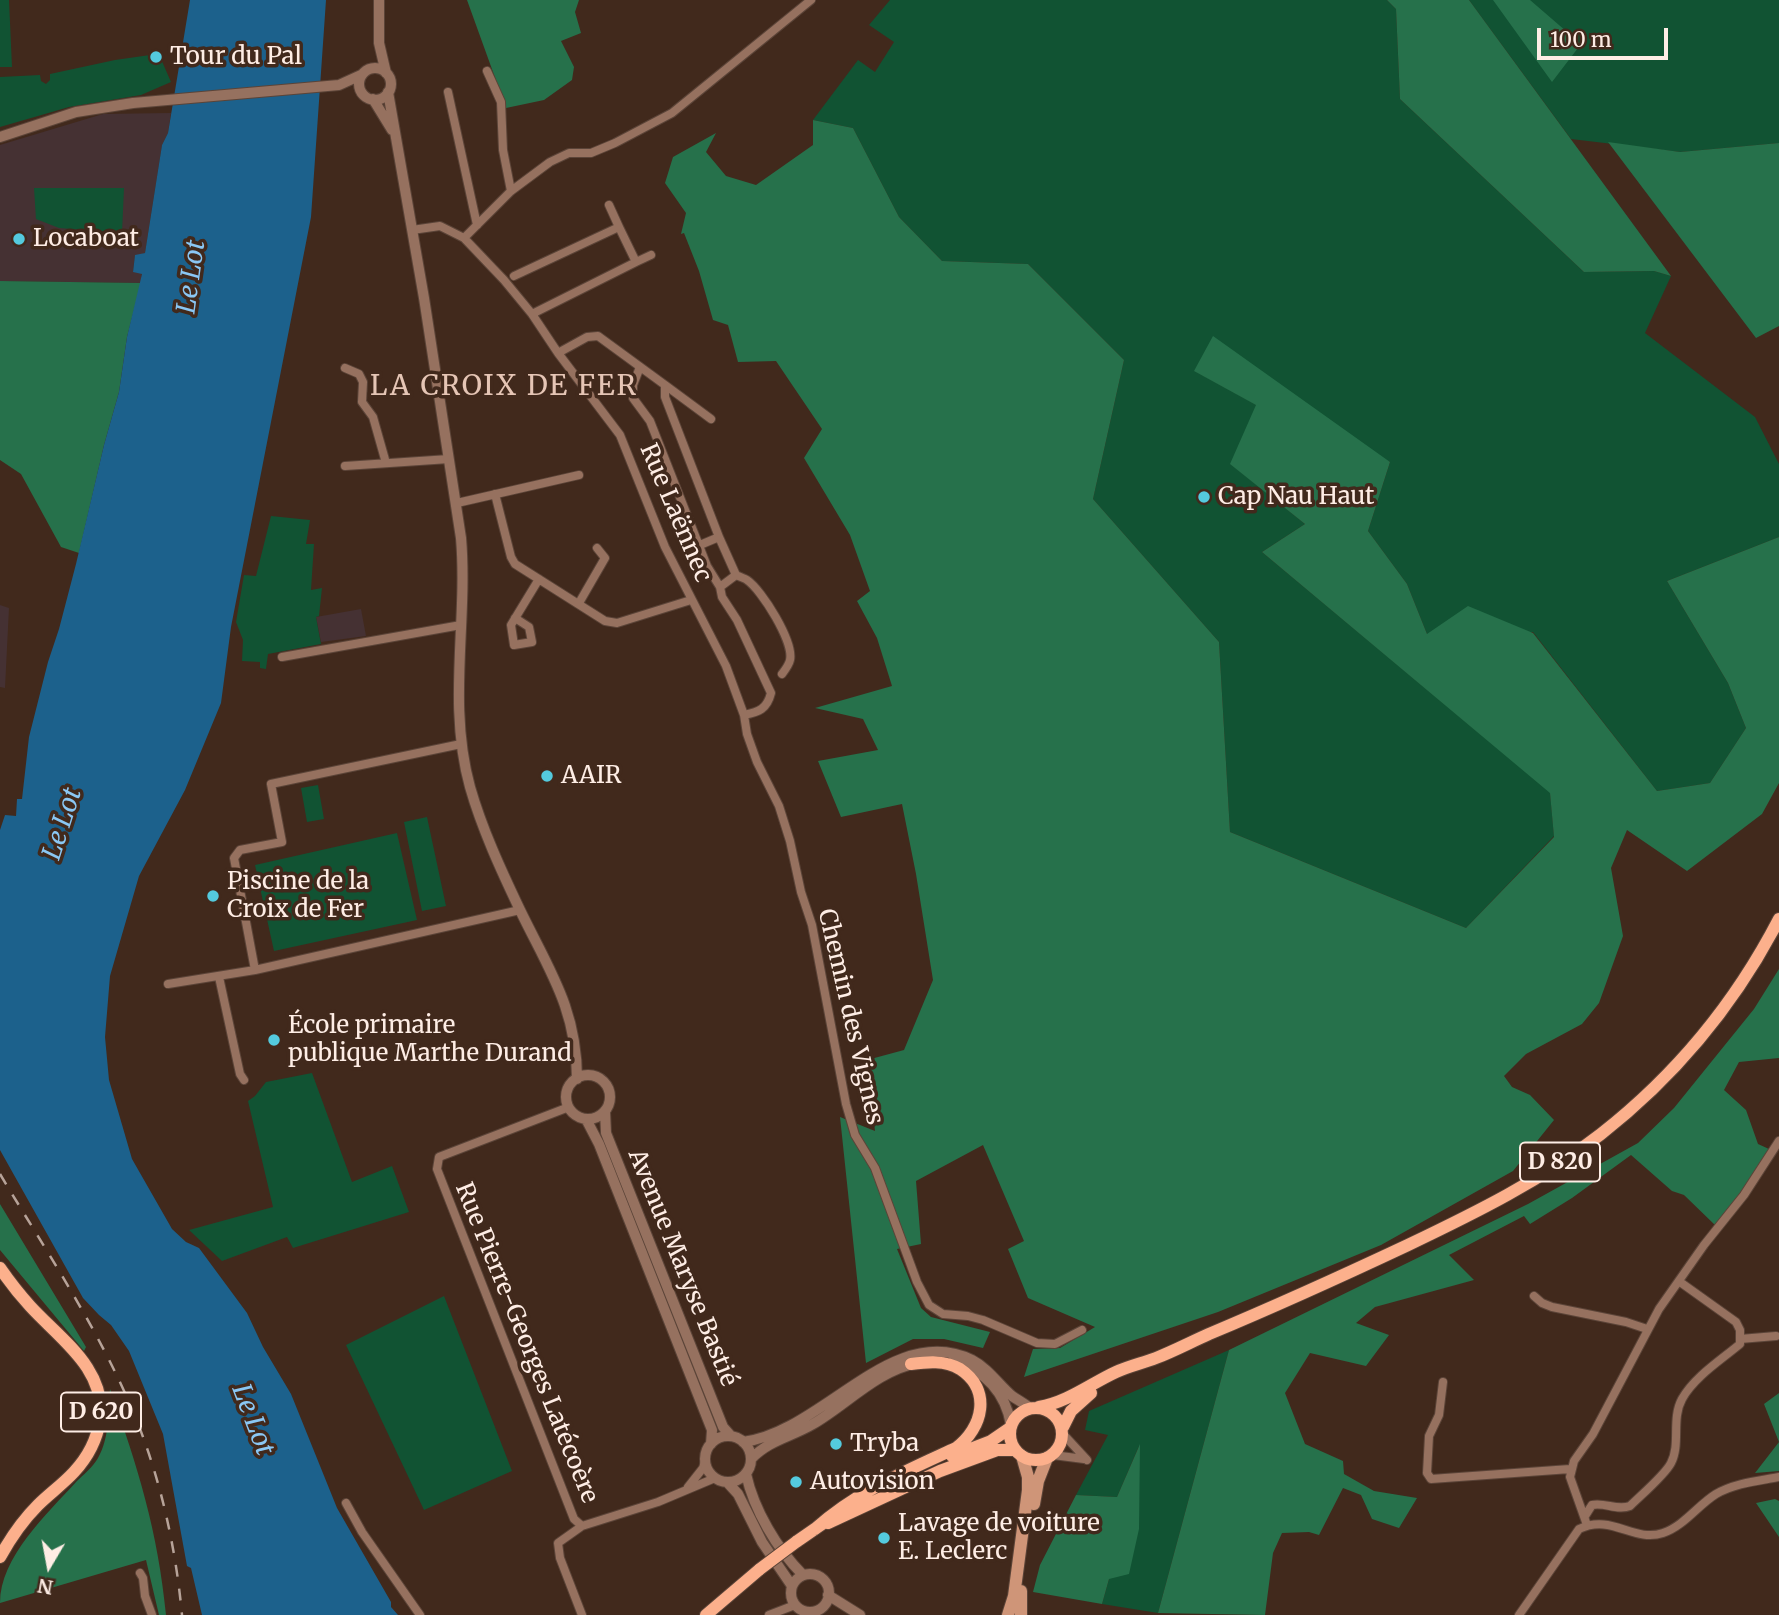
<!DOCTYPE html>
<html>
<head>
<meta charset="utf-8">
<style>
  body { margin:0 }
  #map { position:relative; width:1779px; height:1615px; overflow:hidden; background:#41291c; font-family:Merriweather,serif }
  canvas { display:block }
  .north { position:absolute; left:14px; top:1531px; width:70px; height:70px; -webkit-text-stroke:5px #41291c; paint-order:stroke; rotate:190deg; font-size:19px; font-weight:700; line-height:28px; text-align:center; color:#feede5 }
  .north::after { content:''; display:block; margin:auto; width:24px; height:32px; background:#feede5; clip-path:polygon(50% 0,100% 100%,50% 72%,0 100%) }
  .scale { position:absolute; left:1537px; top:28px; width:131px; height:32px; box-sizing:border-box; border:4px solid #feede5; border-top:0; padding-left:9px; font-size:21px; line-height:24px; white-space:nowrap; color:#feede5; -webkit-text-stroke:5px #41291c; paint-order:stroke }
</style>
</head>
<body>
<div id="map">
<canvas width="1779" height="1615"></canvas>
<div class="north">N</div>
<div class="scale">100 m</div>
</div>
<script>
const g = document.querySelector('canvas').getContext('2d');
g.lineJoin = 'round';
function fill(path, color) { g.fillStyle = color; g.fill(path, 'evenodd'); }
function strokePath(path, color, width, dash) { g.strokeStyle = color; g.lineWidth = width; g.lineCap = dash ? 'butt' : 'round'; g.setLineDash(dash || []); g.stroke(path); }
function write(font, color, halo, rows, align = 'center') {
  g.font = font + ' Merriweather,serif'; g.lineWidth = 7; g.setLineDash([]); g.textBaseline = 'middle'; g.strokeStyle = halo; g.fillStyle = color; for (const [text, x, y, turn = 0] of rows) {
    g.save(); g.translate(x, y); g.rotate((+turn || 0) * Math.PI / 180); g.textAlign = isNaN(turn) ? turn : align; if (halo) g.strokeText(text, 0, 0); g.fillText(text, 0, 0); g.restore();
  }
}
fill(new Path2D(`
  M171 113 168 133 162 145 145 253 135 256 133 271 142 273 141 283 0 281V145L103 114Z
  M0 605 9 608 5 688 0 687Z
  M361 609 366 636 321 642 316 617Z`), '#453133');
fill(new Path2D(`
  M0 0H9L12 67H0Z
  M890 0H1387L1396 9 1400 99 1584 272 1654 271 1671 276 1645 333 1755 417 1779 464V537L1667 581 1728 683 1746 728 1710 783 1657 791 1533 632 1427 634 1407 584 1368 531 1390 462 1195 371 1257 405 1231 464 1305 524 1262 552 1550 792 1554 836 1466 928 1230 832 1219 642 1093 499 1124 360 1028 264 942 261 899 217 853 128 813 120 858 60 875 72 894 42 869 25Z
  M1469 0H1779V143L1680 152 1571 139Z
  M150 55 153 62 161 59 171 82 141 95 69 107 0 127V77L40 75 41 81 46 84 50 80V74L115 60Z
  M34 188H124L122 233 59 228 36 219Z
  M271 516 310 520 306 544H314L311 590 322 588 319 616 316 617 321 644 268 654 266 669 260 668V662L242 661 243 640 236 622 244 575 256 576Z
  M318 785 324 819 307 822 301 788Z
  M427 817 446 906 422 911 404 822Z
  M397 833 417 920 274 951 255 865Z
  M312 1073 352 1182 392 1166 409 1212 293 1248 287 1237 222 1261 189 1230 273 1207 248 1101 255 1096 266 1082Z
  M444 1296 512 1471 424 1510 346 1345Z
  M1229 1350 1158 1613 1102 1604 1109 1579 1139 1446 1117 1497 1076 1495 1108 1435 1085 1430 1089 1411Z`), '#115333');
fill(new Path2D(`
  M467 0H579L575 12 581 33 561 41 574 67 572 80 544 100 506 108Z
  M1387 0H1469L1671 276 1654 271 1584 272 1400 99 1396 9Z
  M1493 0H1530L1581 44 1552 82Z
  M813 120 853 128 899 217 942 261 1028 264 1124 360 1093 499 1219 642 1230 832 1466 928 1554 837 1550 793 1262 552 1305 524 1230 464 1256 405 1194 371 1213 336 1390 462 1368 531 1407 584 1427 634 1468 606 1533 633 1657 791 1710 783 1746 728 1728 683 1667 581 1779 537V783L1762 814 1687 871 1627 830 1611 868 1623 936 1599 1003 1582 1024 1526 1054 1504 1076 1512 1087 1530 1095 1554 1120 1513 1171 1381 1245 1218 1312 1024 1377 1033 1349 1060 1348 1095 1327 1028 1298 1008 1249 1024 1241 983 1145 916 1181 921 1244 897 1249 921 1308 931 1317 990 1332 983 1348 944 1339H913L866 1363 840 1117 875 1131 867 1060 904 1050 933 980 916 874 902 804 841 817 818 761 878 750 863 719 815 708 892 686 877 638 857 601 870 591 850 535 804 458 822 429 776 361 738 362 728 325 713 320 699 271 684 233 681 234 686 213 665 183 673 157 716 133 706 152 726 176 756 185 813 145Z
  M1608 142 1680 152 1779 143V326L1756 338Z
  M0 281 141 283 127 337 119 392 104 445 79 553 61 547 21 474 0 460Z
  M1779 969V1058L1739 1062 1724 1090 1746 1110 1758 1144 1769 1149 1742 1194 1716 1226 1684 1195 1672 1191 1631 1155 1572 1198 1530 1224 1524 1216 1449 1255 1474 1280 1375 1307 1356 1323 1389 1335 1366 1366 1310 1353 1285 1393 1305 1444 1343 1461 1344 1474 1374 1491 1417 1498 1399 1528 1372 1519 1361 1495 1343 1488 1319 1535 1309 1532 1282 1533 1273 1553 1265 1615 1158 1613 1229 1350 1528 1204 1638 1143 1674 1108 1754 1009Z
  M0 1204 86 1347 84 1351 0 1250Z
  M110 1389C138 1467 158 1532 166 1615H159L146 1560 0 1603C0 1557 47 1514 76 1482 83 1475 93 1467 98 1458 110 1437 108 1412 110 1389Z
  M1779 1393V1471L1755 1473 1779 1442 1764 1404Z
  M1140 1444 1139 1529 1129 1574 1109 1579 1102 1604 1033 1592 1040 1565 1076 1495 1117 1497Z
  M1775 1499 1779 1501V1537L1756 1503Z`), '#26714b');
fill(new Path2D(`
  M190 0H326L311 217 231 627 221 703 185 790 139 876 110 976 105 1037 109 1080 132 1159 172 1229 186 1242 199 1248 247 1313 263 1347 291 1394 337 1508 391 1602V1607L398 1615H202L191 1568 187 1566 163 1434 129 1351 111 1325 99 1315 83 1298 0 1150V830L5 815 16 816 17 799H22L29 737 48 662 59 629 76 564 104 445 119 392 127 337 142 274 133 272 135 255 145 253 162 145 168 133Z`), '#1c618c');
const minor = new Path2D(`
  M487 71 501 102 503 150 511 191
  M448 92 477 225
  M609 205 619 227
  M412 230 440 226 464 238 504 280 532 314 558 353 620 435 665 547 726 666 744 715 747 734 757 762 779 806 790 841 801 892 812 925 846 1104 855 1135 875 1168 917 1282 929 1305 943 1314 968 1316 983 1320 1037 1343 1055 1344 1082 1330
  M464 238 511 191 550 162 569 153H591L615 143 672 113 811 0
  M636 262 651 255
  M514 276 619 227 636 262 532 314
  M558 353 587 337 598 336 665 385V397L719 537 700 545
  M640 367 633 385V398L650 421 707 566 720 587
  M345 368 359 374 363 382 362 402 373 417 386 463
  M665 385 711 419
  M345 466 449 459
  M495 494 511 557 515 564 605 621 617 623 691 600
  M457 503 579 475
  M719 537 736 575
  M579 603 605 558 597 548
  M515 618 529 627 532 642 514 645 511 625 539 579
  M282 657 461 625
  M744 715C759 712 767 709 771 693L737 620 722 597 720 587 736 575C738 576 746 579 747 580 762 590 794 642 790 660 789 665 785 670 782 674
  M255 970 234 858 240 850 282 842 271 784 461 744
  M219 977 240 1074 244 1080
  M168 984 255 970 520 910
  M569 1107 439 1157 437 1169 574 1519 582 1526 658 1502 715 1478
  M1534 1296 1542 1303 1552 1307 1626 1322 1647 1329
  M1740 1339 1776 1336
  M1443 1382 1439 1415 1429 1436 1427 1473 1431 1479 1570 1469
  M1063 1434 1087 1460
  M1053 1455 1084 1459
  M688 1487 703 1468 705 1461
  M346 1503 362 1532 420 1615
  M1585 1516 1592 1505C1605 1502 1617 1511 1630 1506 1640 1496 1665 1475 1671 1463 1681 1444 1671 1419 1682 1399 1694 1377 1721 1360 1740 1344V1330L1736 1322 1680 1282
  M1587 1525 1570 1477 1574 1461 1593 1434 1659 1309 1704 1245 1744 1195 1779 1141
  M582 1526 558 1543 560 1558 582 1615
  M140 1573 143 1578 145 1596 152 1615
  M769 1615 795 1605
  M1519 1615 1579 1529C1612 1513 1633 1543 1663 1533 1684 1526 1698 1505 1716 1494 1735 1483 1758 1481 1779 1477`);
const tertiary = new Path2D(`
  M379 0V43L386 73
  M359 84a16 16 0 1 1 32 0a16 16 0 1 1-32 0Z
  M388 92 424 298 461 538C468 621 447 704 470 787 482 829 501 870 520 910 549 970 577 1009 577 1079
  M373 99 392 130
  M0 137 76 112 133 103 339 85 361 75
  M566 1097a22 22 0 1 1 44 0a22 22 0 1 1-44 0Z
  M605 1111 606 1133 723 1427 731 1436
  M586 1119 599 1144 712 1430 711 1444
  M953 1362C985 1369 1006 1394 1011 1425
  M705 1459a23 23 0 1 1 46 0a23 23 0 1 1-46 0Z
  M743 1442C823 1432 892 1321 972 1360 989 1369 998 1384 1012 1396 1018 1400 1025 1404 1030 1408
  M751 1459C769 1440 791 1437 813 1424 846 1405 878 1370 917 1363
  M746 1474C754 1510 777 1549 803 1575
  M727 1482 738 1494 762 1542 792 1586
  M791 1593a19 19 0 1 1 38 0a19 19 0 1 1-38 0Z
  M828 1595 860 1615`);
const secondary = new Path2D(`
  M1034 1504 1038 1481 1047 1458
  M1008 1615 1014 1596 1028 1490V1477L1022 1456
  M1021 1615V1591`);
const primary = new Path2D(`
  M0 1268C9 1281 19 1294 30 1306 60 1339 107 1369 100 1420 97 1439 87 1458 74 1472 63 1484 49 1494 38 1505 23 1520 10 1539 0 1557
  M1039 1407C1068 1402 1090 1384 1116 1372 1129 1366 1143 1363 1156 1358 1174 1351 1191 1342 1209 1334 1276 1306 1342 1276 1408 1245 1475 1213 1542 1180 1601 1134 1675 1076 1736 1002 1779 919
  M1010 1434a26 26 0 1 1 52 0a26 26 0 1 1-52 0Z
  M1063 1427 1071 1411 1091 1393
  M952 1456 991 1441 1010 1428
  M828 1523 940 1471 997 1450H1015
  M815 1529C856 1492 906 1471 956 1448 983 1428 992 1390 960 1369 945 1360 927 1362 911 1364
  M796 1542 822 1524
  M706 1615 760 1569`);
strokePath(minor, '#5b4438', 10);
strokePath(tertiary, '#5b4438', 12);
strokePath(secondary, '#5b4438', 14);
strokePath(primary, '#5b4438', 14);
strokePath(minor, '#96715f', 8);
strokePath(tertiary, '#96715f', 10);
strokePath(secondary, '#cf9578', 12);
strokePath(primary, '#fcb08c', 12);
strokePath(new Path2D(`
  M0 1174C43 1246 90 1316 125 1393 157 1463 175 1539 182 1615`), '#b7a399', 2.5, [12, 12]);
const primaryBridge = new Path2D(`
  M760 1569 796 1542`);
strokePath(primaryBridge, '#5b4438', 14, []);
strokePath(primaryBridge, '#fcb08c', 12);
for (const [x, y, r, color] of [
  [156,57,7,"#54cade"],
  [19,239,7,"#54cade"],
  [1204,497,7,"#54cade"],
  [547,776,7,"#54cade"],
  [213,896,7,"#54cade"],
  [274,1040,7,"#54cade"],
  [836,1444,7,"#54cade"],
  [796,1482,7,"#54cade"],
  [884,1538,7,"#54cade"]
]) { const dot = new Path2D(); dot.arc(x, y, r, 0, 2 * Math.PI); g.fillStyle = color; g.fill(dot); strokePath(dot, '#41291c', 2.5); }
for (const [x, y, w] of [
  [1560,1162,80],
  [101,1412,80]
]) { const box = new Path2D(); box.roundRect(x - w / 2, y - 19.5, w, 39, 5); g.fillStyle = '#41291c'; g.fill(box); strokePath(box, '#feede5', 2); }
write('bold 23px', '#feede5', null, [
  ["D 820",1560,1162],
  ["D 620",101,1412]
]);
write('24px', '#feede5', '#41291c', [
  ["Tour du Pal",170,57],
  ["Locaboat",33,239],
  ["Cap Nau Haut",1218,497],
  ["AAIR",561,776],
  ["Piscine de la",227,882],
  ["Croix de Fer",227,910],
  ["École primaire",288,1026],
  ["publique Marthe Durand",288,1054],
  ["Tryba",850,1444],
  ["Autovision",810,1482],
  ["Lavage de voiture",898,1524],
  ["E. Leclerc",898,1552]
], 'left');
write('24px', '#feede5', '#41291c', [
  ["Rue Laënnec",675,513,67],
  ["Chemin des Vignes",850,1017,77],
  ["Avenue Maryse Bastié",682,1268,68],
  ["Rue Pierre-Georges Latécoère",526,1343,68]
]);
write('italic 26px', '#8ac7f4', '#41291c', [
  ["Le Lot",192,277,-82],
  ["Le Lot",63,824,-72],
  ["Le Lot",252,1420,69]
]);
g.letterSpacing = '2px';
write('28px', '#e5c5b5', '#41291c', [
  ["LA CROIX DE FER",504,387]
]);
g.letterSpacing = '0px';
</script>
</body>
</html>
